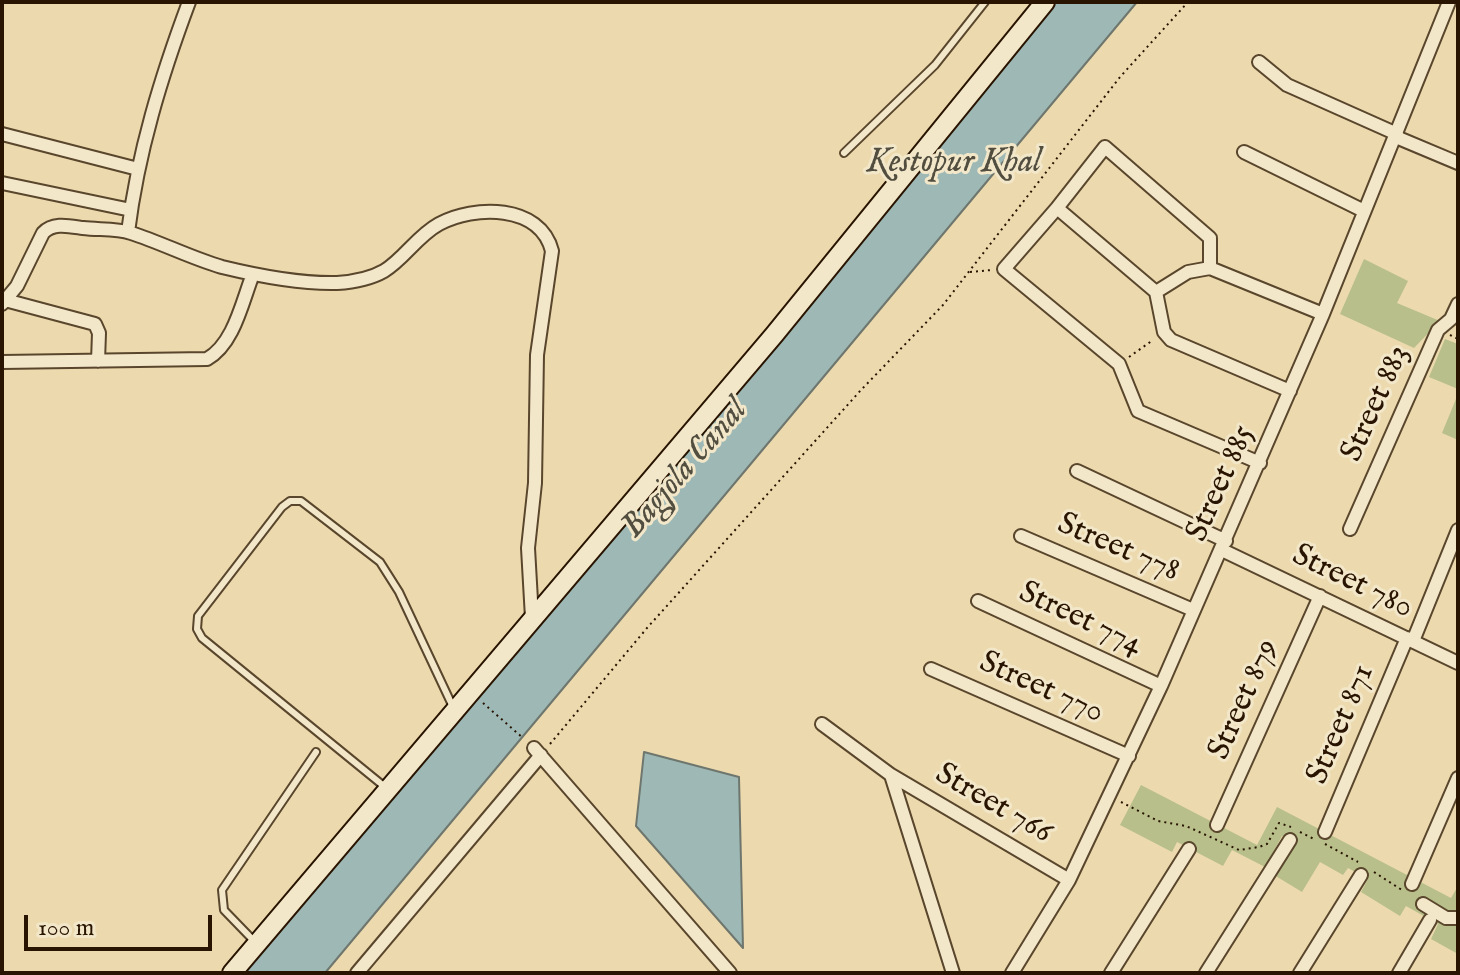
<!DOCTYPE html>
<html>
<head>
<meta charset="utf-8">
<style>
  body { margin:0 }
  #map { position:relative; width:1460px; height:975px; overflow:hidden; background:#ecdaae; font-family:"IM FELL English",serif }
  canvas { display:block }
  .frame { position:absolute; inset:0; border:4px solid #281400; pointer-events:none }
  .scale { position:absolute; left:24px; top:915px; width:188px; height:36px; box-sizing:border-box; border:4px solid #281400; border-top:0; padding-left:10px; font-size:24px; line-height:28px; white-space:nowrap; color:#281400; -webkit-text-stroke:6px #f3e7ca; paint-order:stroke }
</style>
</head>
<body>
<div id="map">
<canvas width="1460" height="975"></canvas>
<div class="frame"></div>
<div class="scale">100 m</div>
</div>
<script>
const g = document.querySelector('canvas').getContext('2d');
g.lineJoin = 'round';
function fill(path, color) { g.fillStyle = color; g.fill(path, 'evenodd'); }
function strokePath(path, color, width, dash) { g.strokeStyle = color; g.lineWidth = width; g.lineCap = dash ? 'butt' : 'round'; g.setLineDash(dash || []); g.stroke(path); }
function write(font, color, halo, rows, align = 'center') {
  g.font = font + ' "IM FELL English",serif'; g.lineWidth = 6; g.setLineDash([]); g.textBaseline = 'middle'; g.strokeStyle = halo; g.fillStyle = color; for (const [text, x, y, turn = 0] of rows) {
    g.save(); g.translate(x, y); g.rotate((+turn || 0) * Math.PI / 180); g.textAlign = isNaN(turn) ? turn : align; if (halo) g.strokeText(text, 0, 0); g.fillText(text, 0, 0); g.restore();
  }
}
fill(new Path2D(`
  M1364 259 1408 281 1397 303 1440 321 1414 348 1340 314Z
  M1445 339 1458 344V389L1429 377Z
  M1458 394V440L1442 433Z
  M1141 785 1257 845 1277 807 1451 898 1458 886V954L1431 939 1438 924 1406 906 1400 916 1361 892 1368 879 1348 868 1343 875 1320 862 1302 892 1274 875 1293 842 1282 836 1265 867 1232 850 1223 866 1177 842 1172 852 1120 825Z`), '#b8bf8a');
const water = new Path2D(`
  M1042 2H1137L325 973H230Z
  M644 752 739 777 743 948 636 826Z`);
fill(water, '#9db8b5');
strokePath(water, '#6e766d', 2);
const lane = new Path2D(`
  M844 153 935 65 985 2
  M385 787 202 638 197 629 198 616 282 507 290 501H301L380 562 399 592 453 707
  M254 941 224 910 222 890 316 752`);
const street = new Path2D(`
  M1259 62 1287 85 1397 134
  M2 134 138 169
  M1396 137 1458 163
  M1244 152 1364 211
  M2 183 131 210
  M1057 208 1156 292 1164 332 1171 340 1290 391
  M128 232C138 152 161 77 189 2
  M1210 268V238L1105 147 1057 208 1004 269 1119 364 1138 411 1260 463
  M1210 268 1323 314
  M1156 292 1188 272 1210 268
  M5 300 95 324 99 333 98 361
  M2 304 17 286 43 233C53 222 69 226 83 228 98 230 116 228 131 233 162 243 191 258 222 267 259 276 299 284 337 283 352 282 370 279 384 271 404 259 417 236 439 224 474 205 540 204 552 251L537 355 535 483 528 548 532 618
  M2 362 207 359C234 344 242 302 253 274
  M1077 471 1226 541
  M1350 529 1438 330 1451 319 1458 304
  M1021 536 1193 610
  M1222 550 1458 663
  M978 601 1161 686
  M1413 641 1458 530
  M931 669 1129 756
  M822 724 891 775 953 973
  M534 748 730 973
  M891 775 1069 880
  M1217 825 1320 596
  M1325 832 1407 638
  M1412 884 1458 778
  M1423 904 1446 918H1458
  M357 973 541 755
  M1012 973 1069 880 1161 686 1323 314 1449 2
  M1111 973 1189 849
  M1206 973 1290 840
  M1300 973 1361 875
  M1399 973 1430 920`);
const secondary = new Path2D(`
  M232 973 774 335 1045 2`);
strokePath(lane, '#59462c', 10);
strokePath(street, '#59462c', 16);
strokePath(secondary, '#281400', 22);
strokePath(new Path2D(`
  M970 272 992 270
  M1450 335 1458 339
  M1129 357 1153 340
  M483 703 523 738
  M550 744 647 628 861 390 943 305 1120 77 1188 2
  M1121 802 1158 821 1186 826 1239 850 1259 847 1267 844 1279 823 1291 827
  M1300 832 1316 840
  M1325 844 1358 862
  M1374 872 1402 890`), '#281400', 2, [2, 4]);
strokePath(lane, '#f3e7ca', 6);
strokePath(street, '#f3e7ca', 12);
strokePath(secondary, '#f3e7ca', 18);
write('32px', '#281400', '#f3e7ca', [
  ["Street 883",1377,404,-66],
  ["Street 885",1222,484,-66],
  ["Street 778",1118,549,23],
  ["Street 780",1352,583,26],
  ["Street 774",1080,620,25],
  ["Street 770",1041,689,24],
  ["Street 879",1245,700,-66],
  ["Street 871",1342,725,-67],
  ["Street 766",993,805,30]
]);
write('italic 34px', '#514d3f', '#f3e7ca', [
  ["Kestopur Khal",954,164],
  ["Bagjola Canal",686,470,-49]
]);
</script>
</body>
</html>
